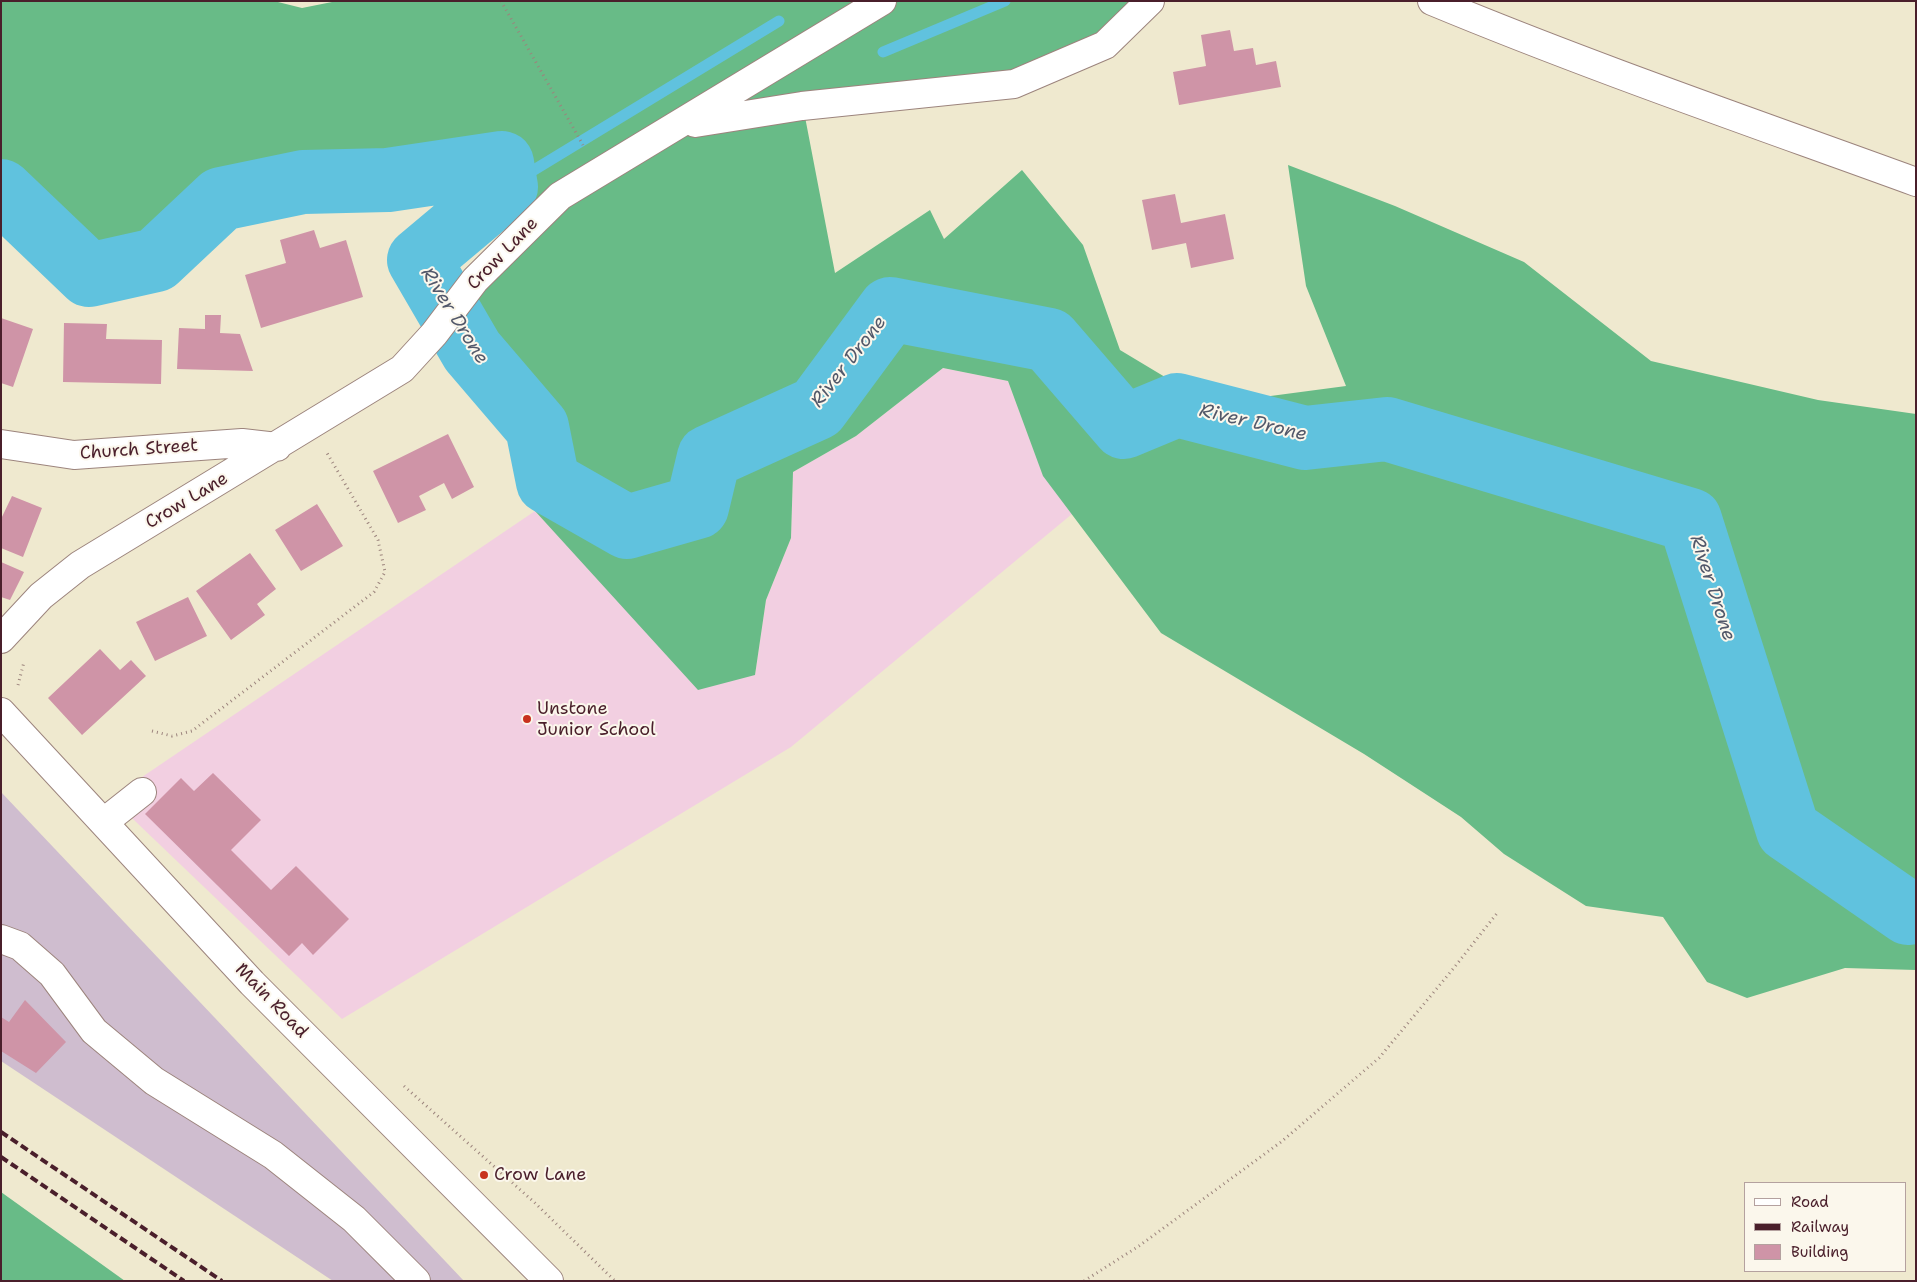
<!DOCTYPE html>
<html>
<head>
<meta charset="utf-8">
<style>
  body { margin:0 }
  #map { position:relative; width:1917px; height:1282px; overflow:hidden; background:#efe9cf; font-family:"Shantell Sans",sans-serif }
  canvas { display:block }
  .frame { position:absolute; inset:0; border:2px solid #4a1f2b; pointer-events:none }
  .legend { position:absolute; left:1744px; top:1182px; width:162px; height:90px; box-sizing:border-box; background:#fbf7ec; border:1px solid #b4a19f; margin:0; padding:6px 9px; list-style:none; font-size:15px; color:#4a1f2b }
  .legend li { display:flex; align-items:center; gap:10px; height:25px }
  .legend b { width:25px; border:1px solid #b4a19f }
</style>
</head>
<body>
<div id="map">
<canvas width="1917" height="1282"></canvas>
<div class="frame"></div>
<ul class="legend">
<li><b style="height:6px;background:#fff"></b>Road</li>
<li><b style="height:6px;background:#4a1f2b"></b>Railway</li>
<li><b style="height:14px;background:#cf94a7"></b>Building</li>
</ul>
</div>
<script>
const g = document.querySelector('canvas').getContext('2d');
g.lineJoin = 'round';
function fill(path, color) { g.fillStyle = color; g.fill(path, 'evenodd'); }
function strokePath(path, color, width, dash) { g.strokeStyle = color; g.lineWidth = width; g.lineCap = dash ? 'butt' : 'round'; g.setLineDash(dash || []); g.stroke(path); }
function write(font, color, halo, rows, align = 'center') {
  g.font = font + ' "Shantell Sans",sans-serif'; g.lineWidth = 4; g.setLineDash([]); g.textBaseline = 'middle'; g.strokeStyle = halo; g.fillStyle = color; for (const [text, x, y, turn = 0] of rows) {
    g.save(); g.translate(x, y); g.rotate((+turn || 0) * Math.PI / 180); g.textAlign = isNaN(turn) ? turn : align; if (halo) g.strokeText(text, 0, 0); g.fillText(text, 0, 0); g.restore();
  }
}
fill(new Path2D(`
  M943 368 1008 381 1043 475 1072 514 791 747 342 1019 111 798 535 511 638 620 755 675 766 600 791 538 793 472 856 436Z`), '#f2cfe1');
fill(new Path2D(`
  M1 792 464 1281H333L1 1061Z`), '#cfbdcf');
fill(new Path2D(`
  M1 1H274L302 8 337 1H1150L1109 28 1016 75 801 96 835 273 930 210 944 239 1022 170 1083 245 1120 350 1165 377 1263 397 1346 386 1306 286 1288 165 1395 206 1524 262 1651 361 1818 400 1916 414V970L1845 968 1747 998 1707 982 1663 917 1586 906 1504 854 1461 817 1364 754 1161 633 1043 476 1008 381 943 368 856 436 793 472 791 538 766 600 755 675 698 690 535 511 467 329 520 188 506 157 388 171 306 176 219 193 151 254 108 273 8 187 1 185Z
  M1 1192 125 1281H1Z`), '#68bb87');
strokePath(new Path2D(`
  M883 52 1005 1
  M506 187 779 21`), '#60c2de', 11);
strokePath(new Path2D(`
  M1 191 89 275 156 260 221 199 303 182 388 180 502 163 506 187 419 260 472 351 537 427 548 482 627 527 697 507 709 457 817 408 890 309 1049 340 1124 427 1177 405 1305 438 1387 429 1690 520 1788 830 1908 913 1916 912`), '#60c2de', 64);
fill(new Path2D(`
  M1230 30 1234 51 1253 48 1256 65 1276 61 1281 87 1179 105 1173 72 1206 66 1201 35Z
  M1175 194 1181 223 1225 214 1234 259 1191 268 1186 243 1152 250 1142 200Z
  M314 230 320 248 346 240 363 297 261 328 245 275 286 263 280 240Z
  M205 315H221L220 333 240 334 253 371 177 369 179 328 205 329Z
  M1 318 33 329 13 387 1 383Z
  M64 323 107 324 106 339 162 340 161 384 63 382Z
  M448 434 474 487 452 499 444 483 419 496 426 510 398 523 373 471Z
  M12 496 42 508 23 557 1 548V519Z
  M317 504 343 546 301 571 275 530Z
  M250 553 276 589 257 604 265 615 231 640 196 591Z
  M1 562 24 572 10 600 1 597Z
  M188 597 207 636 155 661 136 622Z
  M100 649 120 670 131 660 146 676 82 735 48 698Z
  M213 773 261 820 231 850 271 890 296 866 349 919 313 955 302 943 289 956 145 814 181 778 194 791Z
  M25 1000 66 1042 36 1073 1 1051V1017L9 1022Z`), '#cf94a7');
const minor = new Path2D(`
  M1432 1C1591 67 1754 123 1916 182
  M695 123 802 106 1014 84 1105 45 1150 1
  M1 444 74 455 242 443 277 447
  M1 639 41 596 80 565 402 369 434 334 475 280 560 196 882 1
  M104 822 142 792
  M1 939 20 946 52 974 94 1031 154 1081 273 1155 354 1219 416 1281`);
const major = new Path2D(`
  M1 712 252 983 549 1281`);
strokePath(minor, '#9c847d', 30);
strokePath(major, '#9c847d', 30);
strokePath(new Path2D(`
  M501 1 583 145
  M18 685 24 662
  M152 731 172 736 192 731 374 592 385 572 378 540 327 453
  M404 1086 535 1203 615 1281
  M1084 1281 1139 1246 1281 1142 1379 1058 1453 969 1498 912`), '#9c847d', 3, [1, 4]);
strokePath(minor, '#fff', 28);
strokePath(major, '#fff', 28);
strokePath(new Path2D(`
  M1 1132 222 1281
  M1 1157 184 1281`), '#4a1f2b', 4, [8, 4]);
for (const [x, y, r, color] of [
  [527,719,5,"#c8321e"],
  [484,1175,5,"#c8321e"]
]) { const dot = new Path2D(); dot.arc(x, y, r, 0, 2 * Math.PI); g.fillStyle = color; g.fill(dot); strokePath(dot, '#fbf7ec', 2); }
write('18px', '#4a1f2b', '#fbf7ec', [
  ["Crow Lane",503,254,-46],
  ["Church Street",139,450,-4],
  ["Crow Lane",187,501,-31],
  ["Main Road",271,1001,46]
]);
write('18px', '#4a1f2b', '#fbf7ec', [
  ["Unstone",537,709],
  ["Junior School",537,730],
  ["Crow Lane",494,1175]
], 'left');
write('italic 19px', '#52586a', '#fbf7ec', [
  ["River Drone",454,316,58],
  ["River Drone",849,362,-52],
  ["River Drone",1253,423,13],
  ["River Drone",1712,588,72]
]);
</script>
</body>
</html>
